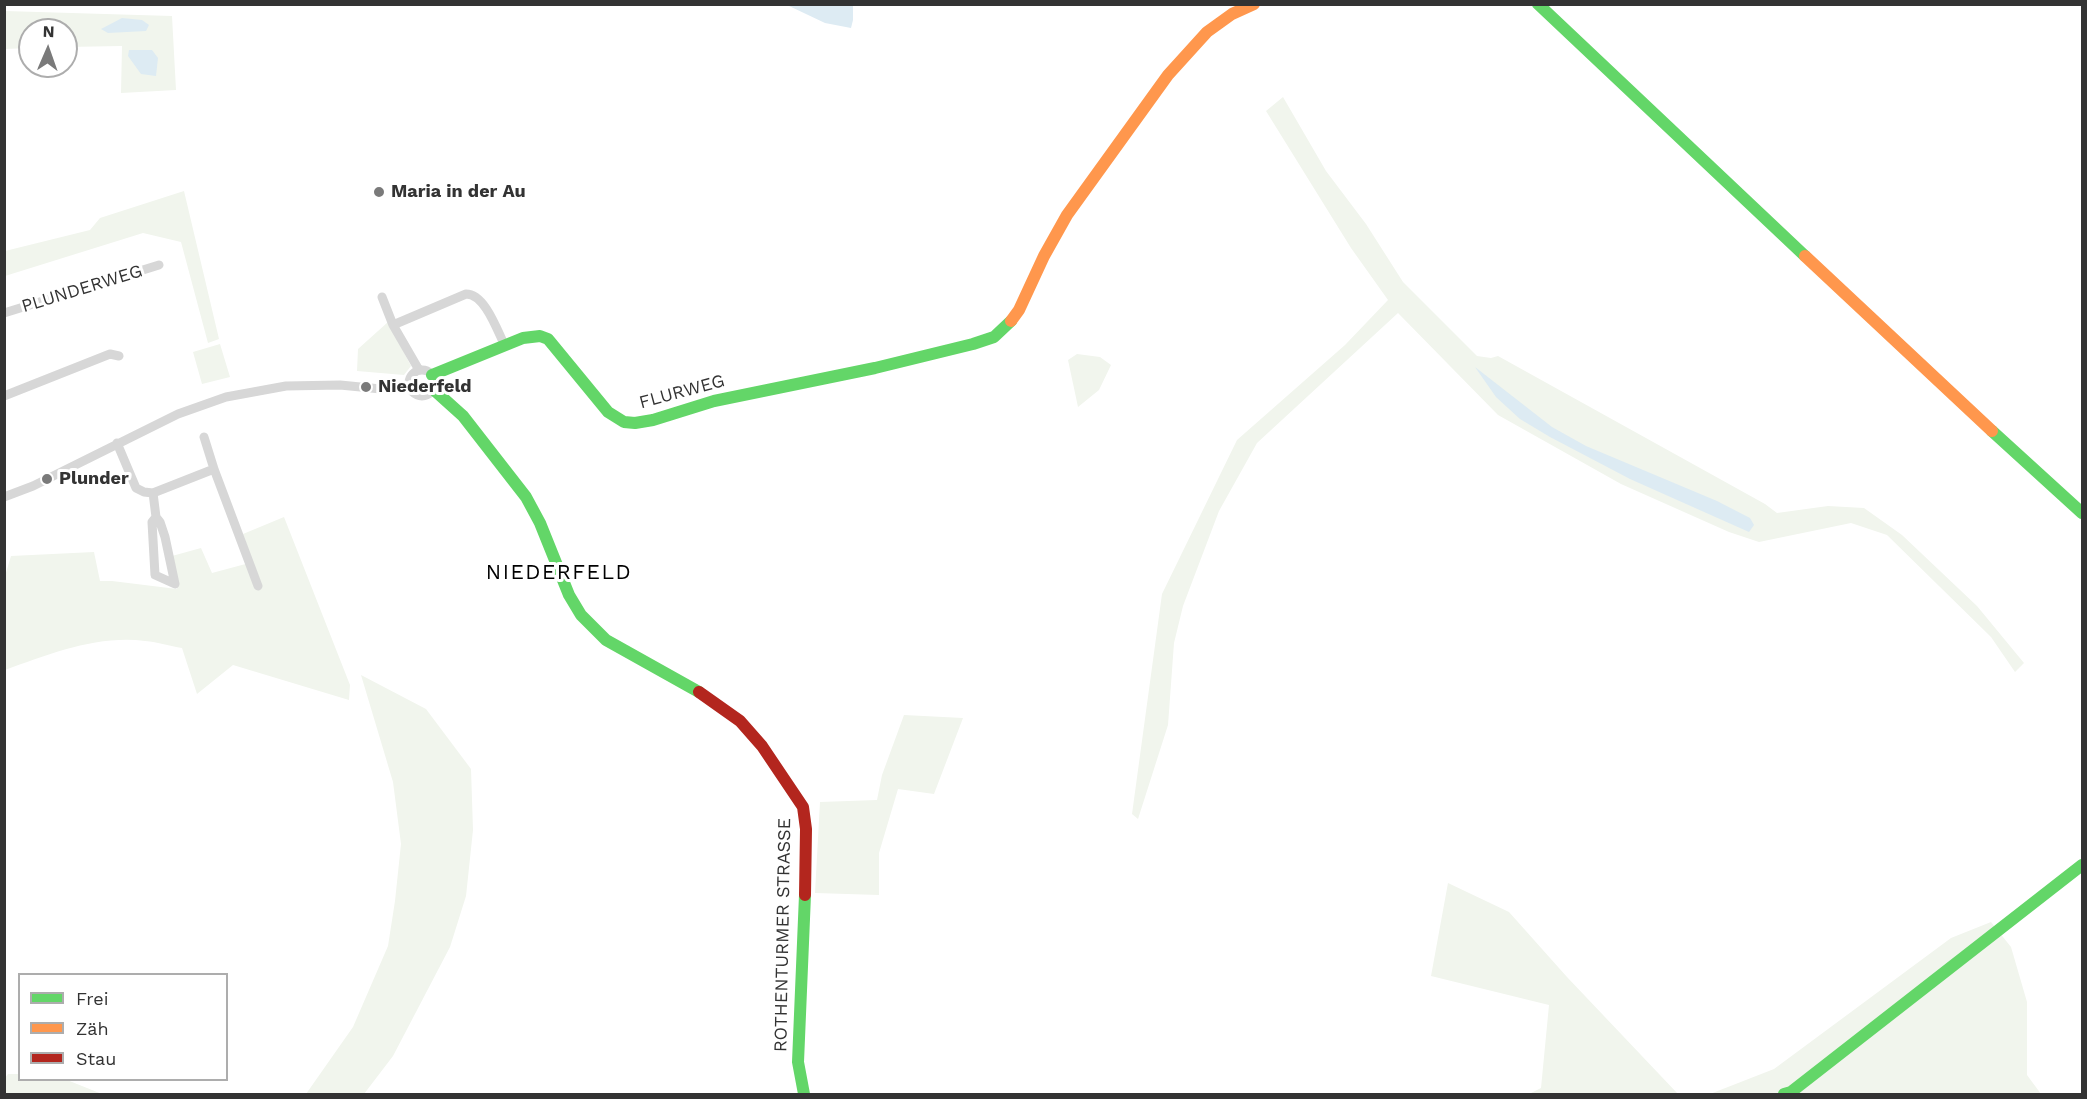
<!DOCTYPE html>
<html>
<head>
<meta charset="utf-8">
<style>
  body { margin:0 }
  #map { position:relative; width:2087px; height:1099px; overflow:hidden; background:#fff; font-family:"Work Sans",sans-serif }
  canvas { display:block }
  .frame { position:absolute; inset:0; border:6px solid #333; pointer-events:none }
  .legend { position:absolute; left:18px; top:973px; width:210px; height:108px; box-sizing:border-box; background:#fff; border:2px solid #adadad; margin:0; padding:8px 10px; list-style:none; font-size:18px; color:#333 }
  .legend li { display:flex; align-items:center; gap:12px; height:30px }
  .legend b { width:30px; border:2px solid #adadad }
  .north { position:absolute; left:18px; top:18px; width:60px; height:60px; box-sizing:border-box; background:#fff; border:2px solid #adadad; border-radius:50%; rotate:2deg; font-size:16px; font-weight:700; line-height:24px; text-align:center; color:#333 }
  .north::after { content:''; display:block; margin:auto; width:21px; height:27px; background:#7a7a7a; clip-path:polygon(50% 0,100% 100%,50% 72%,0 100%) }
</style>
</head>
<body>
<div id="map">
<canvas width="2087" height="1099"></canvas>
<div class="frame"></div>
<ul class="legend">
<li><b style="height:8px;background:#63d668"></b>Frei</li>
<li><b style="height:8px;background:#ff974d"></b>Zäh</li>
<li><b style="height:8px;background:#b3261e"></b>Stau</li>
</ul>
<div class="north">N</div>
</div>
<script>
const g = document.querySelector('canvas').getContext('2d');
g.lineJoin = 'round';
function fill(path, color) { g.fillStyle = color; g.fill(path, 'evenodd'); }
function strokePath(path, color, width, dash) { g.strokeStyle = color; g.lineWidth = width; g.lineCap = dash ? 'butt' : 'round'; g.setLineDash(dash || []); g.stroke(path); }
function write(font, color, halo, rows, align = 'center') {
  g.font = font + ' "Work Sans",sans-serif'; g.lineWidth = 6; g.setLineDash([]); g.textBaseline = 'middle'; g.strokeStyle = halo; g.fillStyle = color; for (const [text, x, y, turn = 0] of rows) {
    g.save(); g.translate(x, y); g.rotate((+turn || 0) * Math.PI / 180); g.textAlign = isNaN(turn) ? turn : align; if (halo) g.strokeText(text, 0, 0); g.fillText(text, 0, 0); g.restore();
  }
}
fill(new Path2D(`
  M5 11 172 16 176 90 121 93 122 46 66 47V30H30V48L5 49Z
  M1283 97 1326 171 1366 224 1403 282 1477 356 1491 358 1498 356 1765 504 1777 513 1828 506 1864 508 1902 535 1977 606 2024 663 2015 672 1991 637 1887 535 1851 523 1759 542 1729 532 1621 484 1498 415 1398 313 1257 443 1219 511 1183 606 1174 643 1168 725 1138 819 1132 814 1162 594 1237 440 1345 345 1388 300 1351 248 1266 111Z
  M184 191 219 339 208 343 181 242 143 233 5 276V251L90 230 100 218Z
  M388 322 411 366 404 375 357 371 358 349Z
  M220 344 230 377 202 384 193 352Z
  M1077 354 1100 357 1111 365 1099 390 1078 407 1068 360Z
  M284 517 350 685 349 700 233 665 197 694 182 648C170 646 158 642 145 641 97 635 50 654 5 670V576L11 556 94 552 100 581H112L177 589 172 556 201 548 212 573 253 562 243 534Z
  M361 675 426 709 471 769 473 830 466 896 450 947 393 1056 364 1094H306L353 1027 388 946 395 901 401 844 393 782Z
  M904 715 963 718 934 794 898 789 879 853V895L815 893 820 802 877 800 882 775Z
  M1448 883 1509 912 1567 977 1678 1094H1529L1541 1088 1549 1005 1431 976Z
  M1991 922 2011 947 2027 1002V1075L2041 1094H1710L1774 1069 1951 938Z
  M8 1074H19L20 1080H67L102 1094H5V1078Z`), '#f1f5ed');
fill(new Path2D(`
  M787 5H853V20L851 28 825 23Z
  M122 18 142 20 149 25 146 31 108 33 101 29Z
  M129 50H152L158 58 156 76 141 74 128 56Z
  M1475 367 1552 427 1586 446 1717 501 1750 518 1754 525 1749 532 1630 479 1550 437 1520 419 1496 397Z`), '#ddebf3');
strokePath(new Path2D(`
  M382 297 393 325
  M4 313 159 265
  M419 370 393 325 466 294C485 294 497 330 505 346
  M409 383a13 13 0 1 1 26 0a13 13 0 1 1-26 0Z
  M4 396 110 354 119 356
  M204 437 214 469
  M117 443 136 488 144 492 153 493 214 469 258 586
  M153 493 156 517 160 522 165 537 175 584 155 575 152 522 156 517
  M4 497 33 486 178 414 226 397 286 386 340 385 391 390 410 388`), '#d7d7d7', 9);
strokePath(new Path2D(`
  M1538 4 1805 256
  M432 375 523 338 540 336 548 339 608 412 624 422 635 423 653 420 714 401 875 368 973 344 994 337 1011 321
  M433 389 463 416 526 497 540 523 569 595 581 615 606 640 699 692
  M1992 431 2082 513
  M804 1094 798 1062 805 895
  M1784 1094 1791 1092 2082 865`), '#63d668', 12);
strokePath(new Path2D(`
  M1805 256 1992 431
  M1011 321 1019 310 1044 256 1067 215 1168 75 1207 32 1232 14 1254 4`), '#ff974d', 12);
strokePath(new Path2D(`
  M699 692 740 721 762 746 803 807 806 829 805 895`), '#b3261e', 12);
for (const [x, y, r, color] of [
  [379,192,6,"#7a7a7a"],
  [366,387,6,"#7a7a7a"],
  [47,479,6,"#7a7a7a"]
]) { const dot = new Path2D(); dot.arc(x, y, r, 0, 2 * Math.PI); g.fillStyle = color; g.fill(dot); strokePath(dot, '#fff', 2); }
write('bold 18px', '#333', '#fff', [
  ["Maria in der Au",391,192],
  ["Niederfeld",378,387],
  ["Plunder",59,479]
], 'left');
write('18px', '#333', '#fff', [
  ["PLUNDERWEG",82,289,-17],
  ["FLURWEG",682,392,-15],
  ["ROTHENTURMER STRASSE",783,935,-89]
]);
g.letterSpacing = '1.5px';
write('21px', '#000', '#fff', [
  ["NIEDERFELD",559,573]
]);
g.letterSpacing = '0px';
</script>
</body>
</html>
